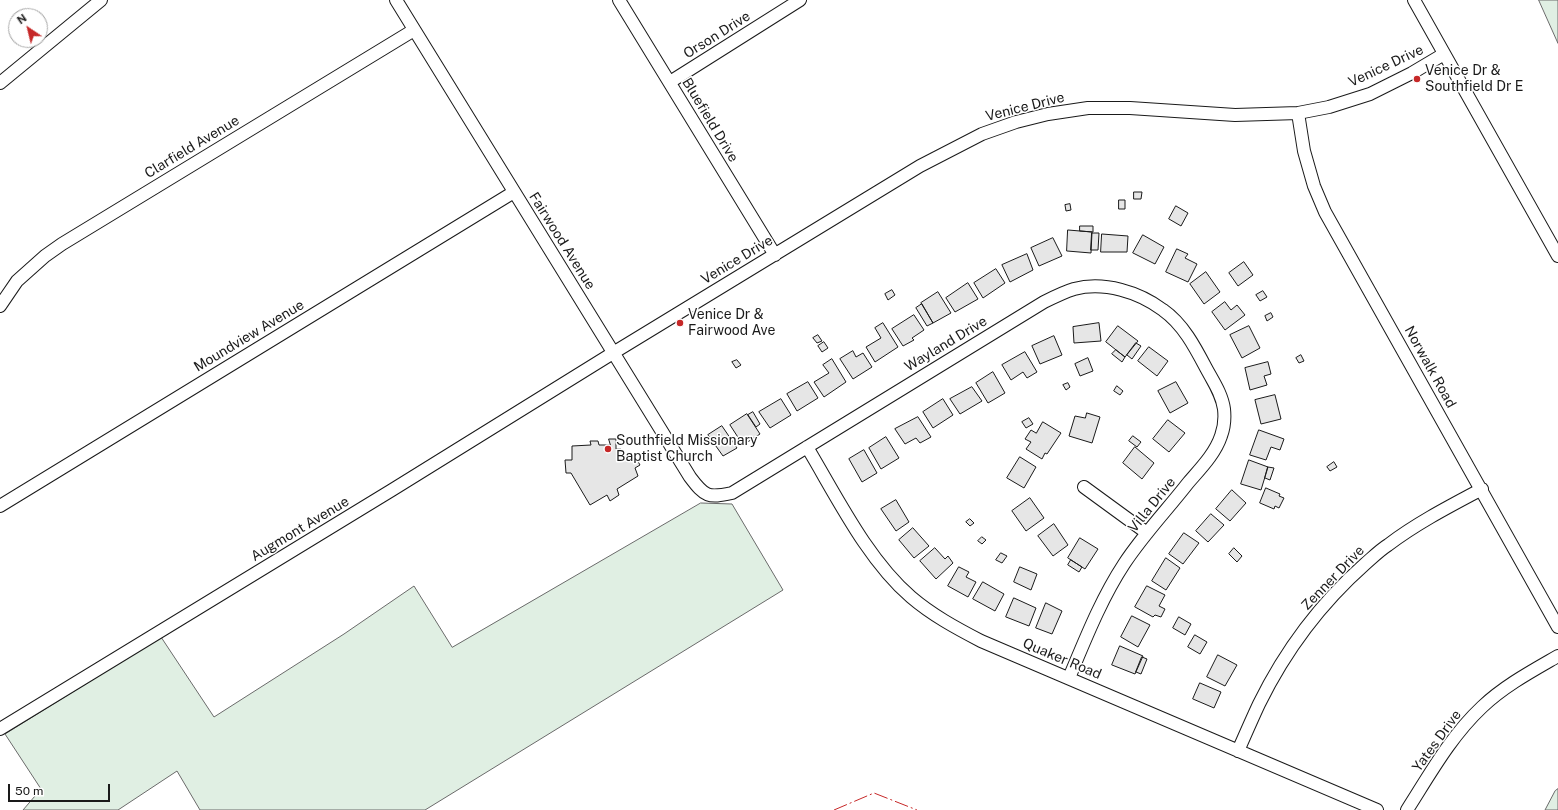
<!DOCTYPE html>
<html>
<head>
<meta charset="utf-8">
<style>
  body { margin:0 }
  #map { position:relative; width:1558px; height:810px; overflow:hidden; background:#fff; font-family:"Public Sans",sans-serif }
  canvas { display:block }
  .north { position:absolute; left:8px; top:8px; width:40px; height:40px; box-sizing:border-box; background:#fff; border:1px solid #a3a3a3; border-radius:50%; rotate:325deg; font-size:11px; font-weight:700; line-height:16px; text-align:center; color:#1a1a1a }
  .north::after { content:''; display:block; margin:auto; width:14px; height:18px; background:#c62828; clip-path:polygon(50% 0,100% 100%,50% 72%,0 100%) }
  .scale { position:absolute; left:8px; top:784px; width:102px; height:18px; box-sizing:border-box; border:2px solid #1a1a1a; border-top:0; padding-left:5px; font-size:12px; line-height:14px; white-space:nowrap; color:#1a1a1a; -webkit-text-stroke:3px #fff; paint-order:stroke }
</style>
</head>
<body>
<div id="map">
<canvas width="1558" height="810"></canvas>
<div class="north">N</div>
<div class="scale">50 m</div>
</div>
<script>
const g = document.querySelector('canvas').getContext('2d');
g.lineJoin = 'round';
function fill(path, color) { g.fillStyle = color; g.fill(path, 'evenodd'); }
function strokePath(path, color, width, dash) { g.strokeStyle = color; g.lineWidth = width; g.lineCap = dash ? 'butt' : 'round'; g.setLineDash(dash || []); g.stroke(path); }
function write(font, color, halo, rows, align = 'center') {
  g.font = font + ' "Public Sans",sans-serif'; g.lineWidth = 3; g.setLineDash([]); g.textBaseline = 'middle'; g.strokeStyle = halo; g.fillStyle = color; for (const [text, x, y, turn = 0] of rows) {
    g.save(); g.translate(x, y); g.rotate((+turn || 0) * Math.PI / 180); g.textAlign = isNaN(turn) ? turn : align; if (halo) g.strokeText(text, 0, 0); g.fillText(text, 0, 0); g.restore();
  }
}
const green = new Path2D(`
  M1539 0H1558V43Z
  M701 503 732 504 783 590 425 810H200L177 771 118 810H23L41 789 5 734 161 637 214 717 344 634 414 586 452 647Z
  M1558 789V810H1545L1555 791Z`);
fill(green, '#e0efe3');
strokePath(green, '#6a6a6a', 1);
const building = new Path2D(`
  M1134 192H1142L1141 199H1134Z
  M1119 200H1125V209H1119Z
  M1070 204 1071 210 1066 211 1065 205Z
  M1176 206 1188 213 1181 226 1169 219Z
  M1080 226H1093V232L1080 231Z
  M1068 230 1092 232 1091 253 1067 251Z
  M1092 233H1099L1098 250H1091Z
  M1102 234 1128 236 1127 252H1101Z
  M1143 235 1164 247 1155 264 1133 253Z
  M1053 238 1062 256 1039 266 1031 248Z
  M1177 249 1188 254 1185 258 1197 264 1188 282 1166 272Z
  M1027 254 1033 270 1010 282 1002 265Z
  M1244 262 1253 275 1238 286 1229 273Z
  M996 269 1005 283 983 298 974 283Z
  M1206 272 1220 292 1204 304 1190 284Z
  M968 283 978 299 955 312 946 298Z
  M892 290 895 295 888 300 885 294Z
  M1263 291 1267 297 1260 301 1256 295Z
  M938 292 951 313 933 323 921 303Z
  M1225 302 1231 310 1237 305 1245 315 1225 330 1212 312Z
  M922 304 933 323 927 326 916 308Z
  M1271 313 1273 317 1267 321 1265 316Z
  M914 315 924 330 912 338 914 340 903 346 892 329Z
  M883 323 898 347 875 362 866 347 881 338 875 328Z
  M1099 323 1101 341 1074 343 1073 327Z
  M1118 326 1138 341 1125 357 1106 342Z
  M1249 326 1260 348 1242 358 1230 335Z
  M818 335 822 341 817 343 813 338Z
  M1054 336 1062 355 1040 364 1032 346Z
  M824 342 828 348 822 352 818 346Z
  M1136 343 1141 346 1132 359 1127 355Z
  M1149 347 1168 361 1157 376 1138 361Z
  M1116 350 1125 357 1122 362 1112 354Z
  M853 351 856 357 863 353 872 367 853 379 840 359Z
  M1025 352 1037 372 1027 378 1023 372 1011 380 1002 365Z
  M1301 355 1304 361 1299 363 1296 358Z
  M1088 358 1093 371 1080 376 1075 364Z
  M832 359 846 382 824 397 814 382 829 373 823 365Z
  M737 360 741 365 736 368 732 362Z
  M1268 362 1271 374 1264 376 1267 385 1250 390 1245 368Z
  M993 372 1005 393 988 403 976 383Z
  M808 382 818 398 797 411 787 394Z
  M1176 382 1188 403 1170 413 1158 391Z
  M1068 383 1070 387 1066 390 1063 385Z
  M1117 386 1123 391 1120 395 1114 391Z
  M972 387 982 401 960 414 950 399Z
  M1275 395 1281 419 1261 424 1255 400Z
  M781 399 791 415 770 428 759 412Z
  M943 399 953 415 933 428 923 412Z
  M753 412 760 424 756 427 748 415Z
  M1087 413 1100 417 1092 443 1069 436 1075 416 1085 418Z
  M747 414 760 434 743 445 730 425Z
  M918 417 931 437 920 443 916 438 905 444 895 429Z
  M1029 418 1033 424 1026 428 1022 422Z
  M1168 420 1185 433 1169 452 1153 439Z
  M1043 422 1061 433 1047 454 1045 453 1042 459 1026 449 1031 442 1025 439 1031 430 1036 433Z
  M722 426 737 448 723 456 708 435Z
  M1259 430 1284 439 1280 450 1271 447 1266 460 1250 455Z
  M1133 436 1141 442 1137 447 1129 441Z
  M886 437 899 458 881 469 869 448Z
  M609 439H616V449H621L625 457 630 461 636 458 640 465 635 468 638 476 617 489 619 495 610 501 607 495 590 505 571 473H566L565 460H572V446L591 445 590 441H598L599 445H610Z
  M1135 447 1154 463 1142 479 1123 463Z
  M864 450 877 473 862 482 849 459Z
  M1020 457 1036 467 1024 488 1007 478Z
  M1249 460 1268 467 1261 490 1241 484Z
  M1334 462 1337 467 1330 471 1327 467Z
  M1268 467 1274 468 1270 480 1265 478Z
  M1266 488 1280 494 1279 496 1284 498 1279 508 1275 506 1274 509 1260 503Z
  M1232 490 1246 503 1230 521 1216 509Z
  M1030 498 1044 518 1026 531 1012 511Z
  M896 500 909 522 896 531 881 509Z
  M1211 514 1224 525 1208 542 1196 531Z
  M970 519 974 523 970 526 966 522Z
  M1054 524 1068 545 1053 556 1038 536Z
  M913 528 929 546 914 558 899 540Z
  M1184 533 1199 543 1183 564 1169 554Z
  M982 537 986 540 982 544 978 541Z
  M1080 538 1098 549 1085 569 1068 558Z
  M935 548 945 559 948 556 953 563 936 579 920 561Z
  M1234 548 1242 556 1237 562 1229 554Z
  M1001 553 1007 556 1002 563 996 560Z
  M1166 558 1180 568 1166 590 1152 581Z
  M1071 560 1082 567 1079 572 1068 565Z
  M959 567 969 572 966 577 976 582 968 597 948 586Z
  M1020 567 1037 574 1031 590 1014 582Z
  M983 582 1004 594 995 611 973 599Z
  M1147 586 1165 595 1159 606 1165 609 1161 617 1155 615 1153 617 1135 607Z
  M1014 598 1036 608 1029 626 1006 617Z
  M1046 603 1062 611 1052 634 1036 628Z
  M1132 616 1150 625 1138 647 1121 637Z
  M1179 617 1191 624 1185 635 1173 628Z
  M1195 635 1207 642 1200 654 1188 647Z
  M1120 646 1143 656 1135 674 1112 665Z
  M1218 655 1237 665 1225 686 1207 677Z
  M1142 657 1147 659 1141 674 1136 672Z
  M1200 683 1221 692 1214 708 1193 699Z`);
fill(building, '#e6e6e6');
strokePath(building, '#1a1a1a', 1);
const minor = new Path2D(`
  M396 0 690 477C705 497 708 498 732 493L1044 302C1054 297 1064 292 1074 289 1104 281 1139 292 1163 310 1183 324 1195 347 1206 368 1213 381 1222 394 1224 409 1225 418 1224 428 1221 436 1215 454 1200 469 1188 483 1167 510 1143 535 1124 564 1101 599 1085 640 1069 678
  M619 0 775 255
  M1414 0 1558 256
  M670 82 800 0
  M0 83 101 0
  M1298 113 1304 151 1314 186 1325 212 1558 627
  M0 306 17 281 45 256 62 244 414 30
  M807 447C837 497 867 559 911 597 932 615 956 628 981 641L1377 810
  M1084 487 1147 533
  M0 506 514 192
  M0 729 392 490 613 353 920 166 982 134 1016 122 1048 114 1088 108H1130L1235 115 1298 113 1329 107 1370 94 1412 73 1444 54
  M1238 751C1245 735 1252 719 1259 704 1285 651 1321 603 1365 564 1372 558 1380 550 1388 545 1417 523 1450 506 1482 489
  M1407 810C1430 774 1451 736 1482 707 1504 686 1532 671 1558 656`);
strokePath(minor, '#1a1a1a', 14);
strokePath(minor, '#fff', 12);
strokePath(new Path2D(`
  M834 810 874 793 917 810`), '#c62828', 1, [14, 3, 2, 3]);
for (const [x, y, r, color] of [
  [1417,79,4,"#c62828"],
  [680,323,4,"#c62828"],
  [608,449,4,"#c62828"]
]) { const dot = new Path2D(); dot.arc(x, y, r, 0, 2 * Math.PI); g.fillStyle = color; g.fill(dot); strokePath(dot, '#fff', 1.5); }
write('14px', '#1a1a1a', '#fff', [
  ["Orson Drive",717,35,-32],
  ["Venice Drive",1386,66,-25],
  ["Venice Drive",1025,107,-14],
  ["Bluefield Drive",710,120,59],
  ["Clarfield Avenue",192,147,-31],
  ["Fairwood Avenue",562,241,58],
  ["Venice Drive",737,260,-31],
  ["Moundview Avenue",249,336,-31],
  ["Wayland Drive",946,344,-31],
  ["Norwalk Road",1430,367,61],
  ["Villa Drive",1152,505,-51],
  ["Augmont Avenue",300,529,-31],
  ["Zenner Drive",1333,578,-46],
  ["Quaker Road",1062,659,23],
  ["Yates Drive",1437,741,-54]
]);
write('14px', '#1a1a1a', '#fff', [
  ["Venice Dr &",1425,71],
  ["Southfield Dr E",1425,87],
  ["Venice Dr &",688,315],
  ["Fairwood Ave",688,331],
  ["Southfield Missionary",616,441],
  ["Baptist Church",616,457]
], 'left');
</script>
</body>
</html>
